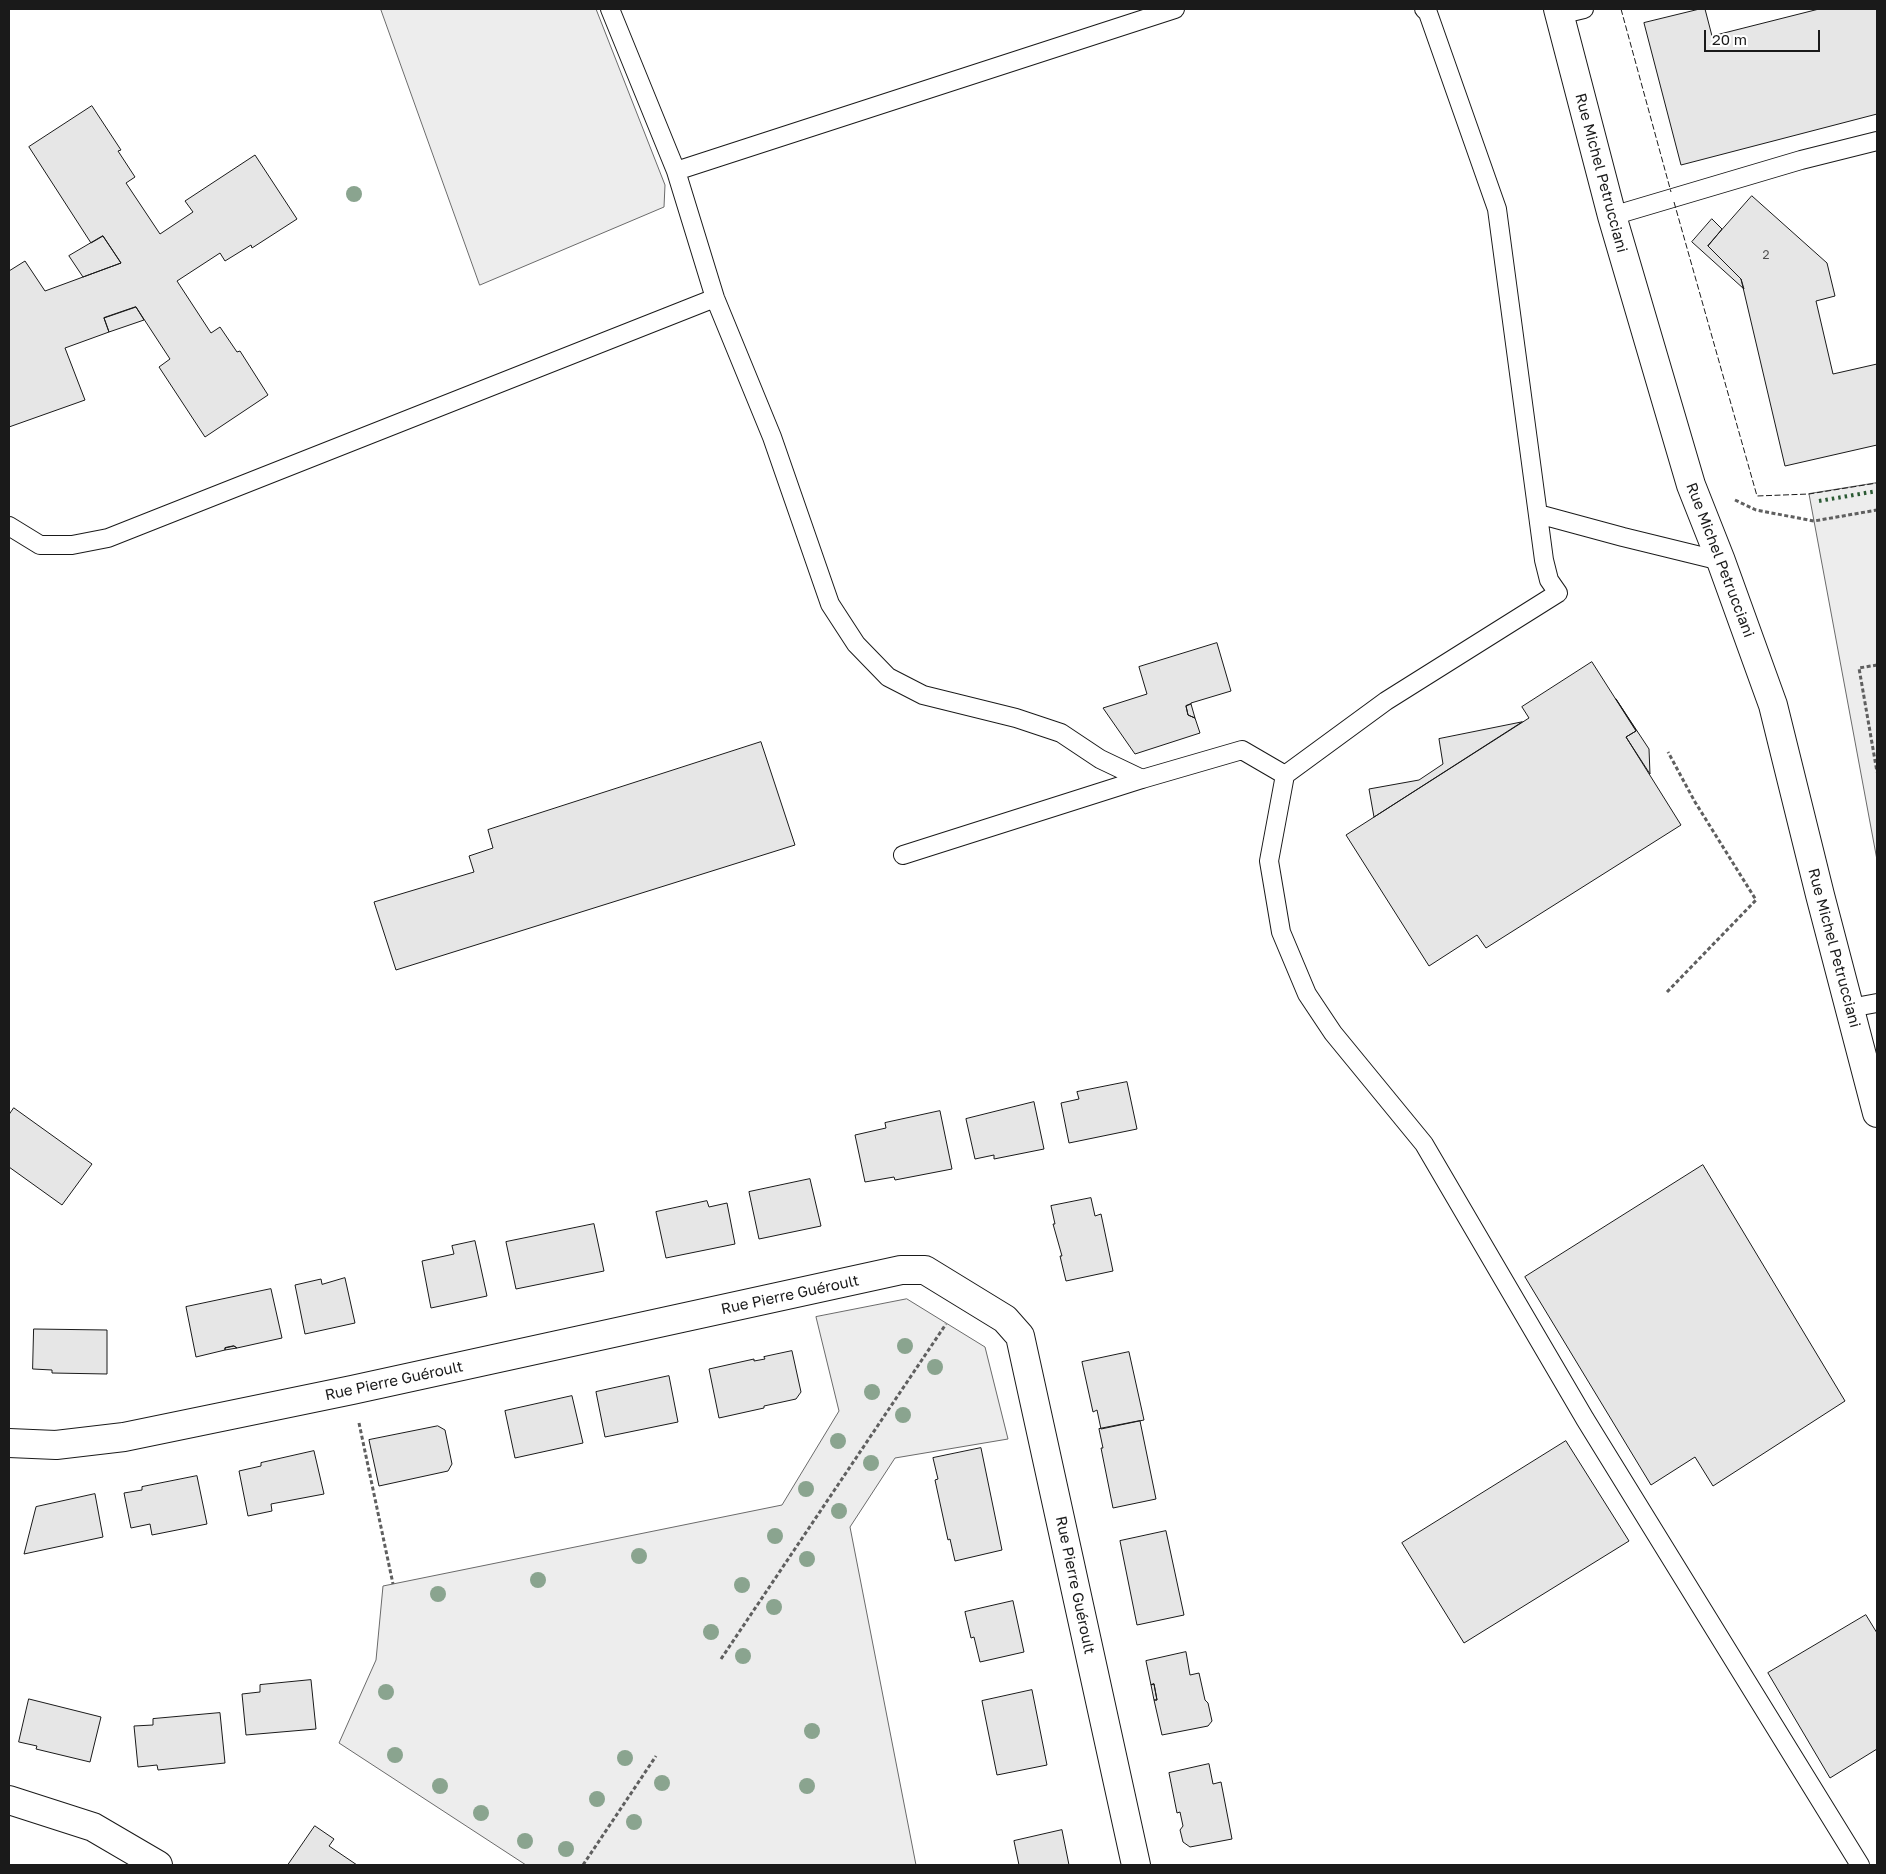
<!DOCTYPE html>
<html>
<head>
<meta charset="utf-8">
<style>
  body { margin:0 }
  #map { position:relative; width:1886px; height:1874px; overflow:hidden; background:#fff; font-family:"Golos Text",sans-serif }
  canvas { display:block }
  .frame { position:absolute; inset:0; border:10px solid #1a1a1a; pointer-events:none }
  .scale { position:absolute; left:1704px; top:30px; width:116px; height:22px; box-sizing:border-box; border:2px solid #1a1a1a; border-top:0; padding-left:6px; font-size:15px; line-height:18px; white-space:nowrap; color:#1a1a1a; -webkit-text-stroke:4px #fff; paint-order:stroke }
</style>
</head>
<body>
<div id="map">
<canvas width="1886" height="1874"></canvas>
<div class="frame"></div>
<div class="scale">20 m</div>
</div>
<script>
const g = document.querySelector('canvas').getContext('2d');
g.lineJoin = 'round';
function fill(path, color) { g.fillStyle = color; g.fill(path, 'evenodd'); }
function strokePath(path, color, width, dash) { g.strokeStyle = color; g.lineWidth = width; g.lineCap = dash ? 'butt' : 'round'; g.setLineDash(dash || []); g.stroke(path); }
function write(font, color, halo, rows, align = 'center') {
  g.font = font + ' "Golos Text",sans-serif'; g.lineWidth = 4; g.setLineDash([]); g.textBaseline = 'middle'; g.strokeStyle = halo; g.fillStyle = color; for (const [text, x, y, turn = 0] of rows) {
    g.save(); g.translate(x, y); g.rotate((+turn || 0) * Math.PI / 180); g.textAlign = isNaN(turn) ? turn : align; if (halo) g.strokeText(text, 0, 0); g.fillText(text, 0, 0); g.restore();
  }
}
const built = new Path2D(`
  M381 9H596L665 185 664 207 480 285Z
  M1877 483V860L1809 494Z
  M907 1299 985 1347 1008 1439 895 1458 850 1527 916 1865H526L339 1743 376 1660 383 1586 782 1505 839 1411 816 1317Z`);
fill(built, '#ededed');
strokePath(built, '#6a6a6a', 1);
const building = new Path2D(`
  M1700 9H1705L1712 36 1819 9H1877V114L1681 165 1644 23Z
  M92 106 121 150 118 151 135 177 126 183 160 234 193 212 185 201 255 155 297 219 252 248 251 245 225 261 220 253 177 281 211 333 220 327 237 352 240 351 268 395 205 437 159 367 170 359 136 307 104 318 109 332 65 348 85 400 9 427V271L25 261 45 291 121 263 103 236 91 243 29 147Z
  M1752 196 1827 263 1835 296 1816 301 1833 374 1877 364V445L1785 466 1741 279 1708 246Z
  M1712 219 1722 229 1708 246 1741 279 1744 289 1692 242Z
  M103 236 121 263 83 277 69 256Z
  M136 307 144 320 109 332 104 318Z
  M1217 643 1231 691 1191 703V704L1186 706 1188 715 1195 718 1200 733 1135 754 1103 708 1147 694 1139 667Z
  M1592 662 1636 731 1626 737 1681 825 1486 948 1477 935 1429 966 1346 835 1529 718 1522 707Z
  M1616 699 1649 749 1650 774 1626 737 1636 731Z
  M1191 704 1195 718 1188 715 1186 706Z
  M1522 722 1374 817 1369 789 1419 780 1443 764 1439 739Z
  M761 742 795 845 396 970 374 902 474 872 469 856 493 848 488 830Z
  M1127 1082 1137 1129 1069 1143 1061 1103 1079 1099 1077 1092Z
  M1034 1102 1044 1149 994 1159V1155L975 1159 966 1119Z
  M14 1108 92 1164 62 1205 9 1167V1115Z
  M940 1111 952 1169 895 1180 894 1177 865 1182 855 1135 886 1128 885 1123Z
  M1703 1165 1845 1401 1713 1486 1695 1457 1651 1485 1525 1277Z
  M810 1179 821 1226 759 1239 749 1192Z
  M1091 1198 1095 1216 1101 1214 1113 1271 1066 1281 1060 1256H1062L1053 1224H1055L1051 1206Z
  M707 1201 709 1207 727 1203 735 1244 666 1258 656 1212Z
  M594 1224 604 1271 516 1289 506 1242Z
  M475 1241 487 1296 431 1308 422 1261 454 1254 452 1246Z
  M345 1278 355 1323 305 1334 295 1285 321 1279 322 1284Z
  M271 1289 282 1338 237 1348 234 1346 225 1348V1350L196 1357 186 1307Z
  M34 1329 107 1330V1374L52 1373V1370L33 1369Z
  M234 1346 237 1348 225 1350V1348Z
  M792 1351 801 1392 796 1399 764 1406V1408L719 1418 709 1369 754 1359V1361L765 1359 764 1357Z
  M1129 1352 1144 1420 1101 1429 1097 1410 1093 1412 1082 1362Z
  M669 1376 678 1422 605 1437 596 1392Z
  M572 1396 583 1443 515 1458 505 1411Z
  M1140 1421 1156 1499 1113 1508 1101 1448H1103L1099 1429Z
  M438 1426 445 1430 452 1464 448 1471 379 1486 369 1440Z
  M1566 1441 1629 1541 1464 1643 1402 1543Z
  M981 1448 1002 1550 955 1561 950 1539 948 1540 935 1480 938 1479 933 1458Z
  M314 1451 324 1494 271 1504 272 1511 248 1516 239 1471 261 1466V1463Z
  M197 1476 207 1524 152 1535 150 1524 131 1528 124 1493 142 1490V1487Z
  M95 1494 103 1537 24 1554 36 1507Z
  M1166 1531 1184 1615 1137 1625 1120 1541Z
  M1013 1601 1024 1652 980 1662 974 1637 971 1638 965 1612Z
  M1866 1615 1877 1633V1749L1830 1778 1768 1673Z
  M1186 1652 1190 1675 1199 1673 1205 1700 1208 1703 1212 1721 1208 1726 1162 1735 1154 1700H1157L1154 1684 1151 1685 1146 1661Z
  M311 1680 316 1729 246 1735 242 1694 260 1692V1685Z
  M1154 1684 1157 1700H1154L1151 1685Z
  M1032 1690 1047 1765 997 1775 982 1701Z
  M29 1699 101 1717 90 1762 36 1749 37 1746 19 1742Z
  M220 1713 225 1763 158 1770 157 1765 138 1767 134 1726 153 1725V1719Z
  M1209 1764 1213 1784 1221 1782 1232 1839 1190 1847 1183 1842 1180 1830 1183 1826 1180 1812 1177 1813 1169 1773Z
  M315 1826 334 1839 329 1846 357 1865H288Z
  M1062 1830 1069 1865H1019L1014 1841Z`);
fill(building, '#e6e6e6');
strokePath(building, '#1a1a1a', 1);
const service = new Path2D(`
  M610 9 676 171 1175 9
  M1424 9 1428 13 1497 209 1544 560 1549 580 1558 593 1386 701 1285 775 1269 861 1281 932 1307 994 1333 1033 1424 1144 1585 1419 1860 1865
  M1559 15 1584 9
  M676 171 715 298 772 437 830 604 856 644 888 677 923 695 1016 718 1061 733 1100 759 1142 779
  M1612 216 1801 160 1877 141
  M1538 514 1623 537 1721 561
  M9 526 40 545H72L108 538 715 298
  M903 855 1142 779 1242 750 1285 775
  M1850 1008 1877 1003`);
const minor = new Path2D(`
  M1558 9 1612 216 1691 485 1721 561 1773 705 1820 895 1877 1113
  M9 1443 56 1445 124 1437 352 1390 901 1270H925L1005 1319 1020 1336 1136 1865
  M9 1800 93 1827 158 1865`);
strokePath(service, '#1a1a1a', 20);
strokePath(minor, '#1a1a1a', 30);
strokePath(new Path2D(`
  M1735 500 1756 510 1814 521 1877 510
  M1877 665 1859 668 1877 772
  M1667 992 1756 900 1695 802 1668 752
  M359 1423 393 1584
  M721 1659 946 1324
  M583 1865 656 1756`), '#5f5f5f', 3, [4, 2.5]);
strokePath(service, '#fff', 18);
strokePath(minor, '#fff', 28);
strokePath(new Path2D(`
  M1819 501 1877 491`), '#2b5a34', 4, [2.5, 4]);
strokePath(new Path2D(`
  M1621 9 1671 192
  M1674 202 1757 496 1809 494 1877 483`), '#1a1a1a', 1, [6, 2.5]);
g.fillStyle = '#8aa48f';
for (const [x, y] of [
  [354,194],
  [905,1346],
  [935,1367],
  [872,1392],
  [903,1415],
  [838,1441],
  [871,1463],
  [806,1489],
  [839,1511],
  [775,1536],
  [639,1556],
  [807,1559],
  [538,1580],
  [742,1585],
  [438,1594],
  [774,1607],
  [711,1632],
  [743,1656],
  [386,1692],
  [812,1731],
  [395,1755],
  [625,1758],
  [662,1783],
  [440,1786],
  [807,1786],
  [597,1799],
  [481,1813],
  [634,1822],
  [525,1841],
  [566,1849]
]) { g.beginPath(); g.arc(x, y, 8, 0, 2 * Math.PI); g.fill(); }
write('12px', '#4d4d4d', null, [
  ["2",1766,255]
]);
write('15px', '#1a1a1a', '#fff', [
  ["Rue Michel Petrucciani",1601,173,75],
  ["Rue Michel Petrucciani",1720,560,69],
  ["Rue Michel Petrucciani",1834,948,75],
  ["Rue Pierre Guéroult",790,1295,-12],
  ["Rue Pierre Guéroult",394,1381,-12],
  ["Rue Pierre Guéroult",1075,1585,78]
]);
</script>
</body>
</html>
